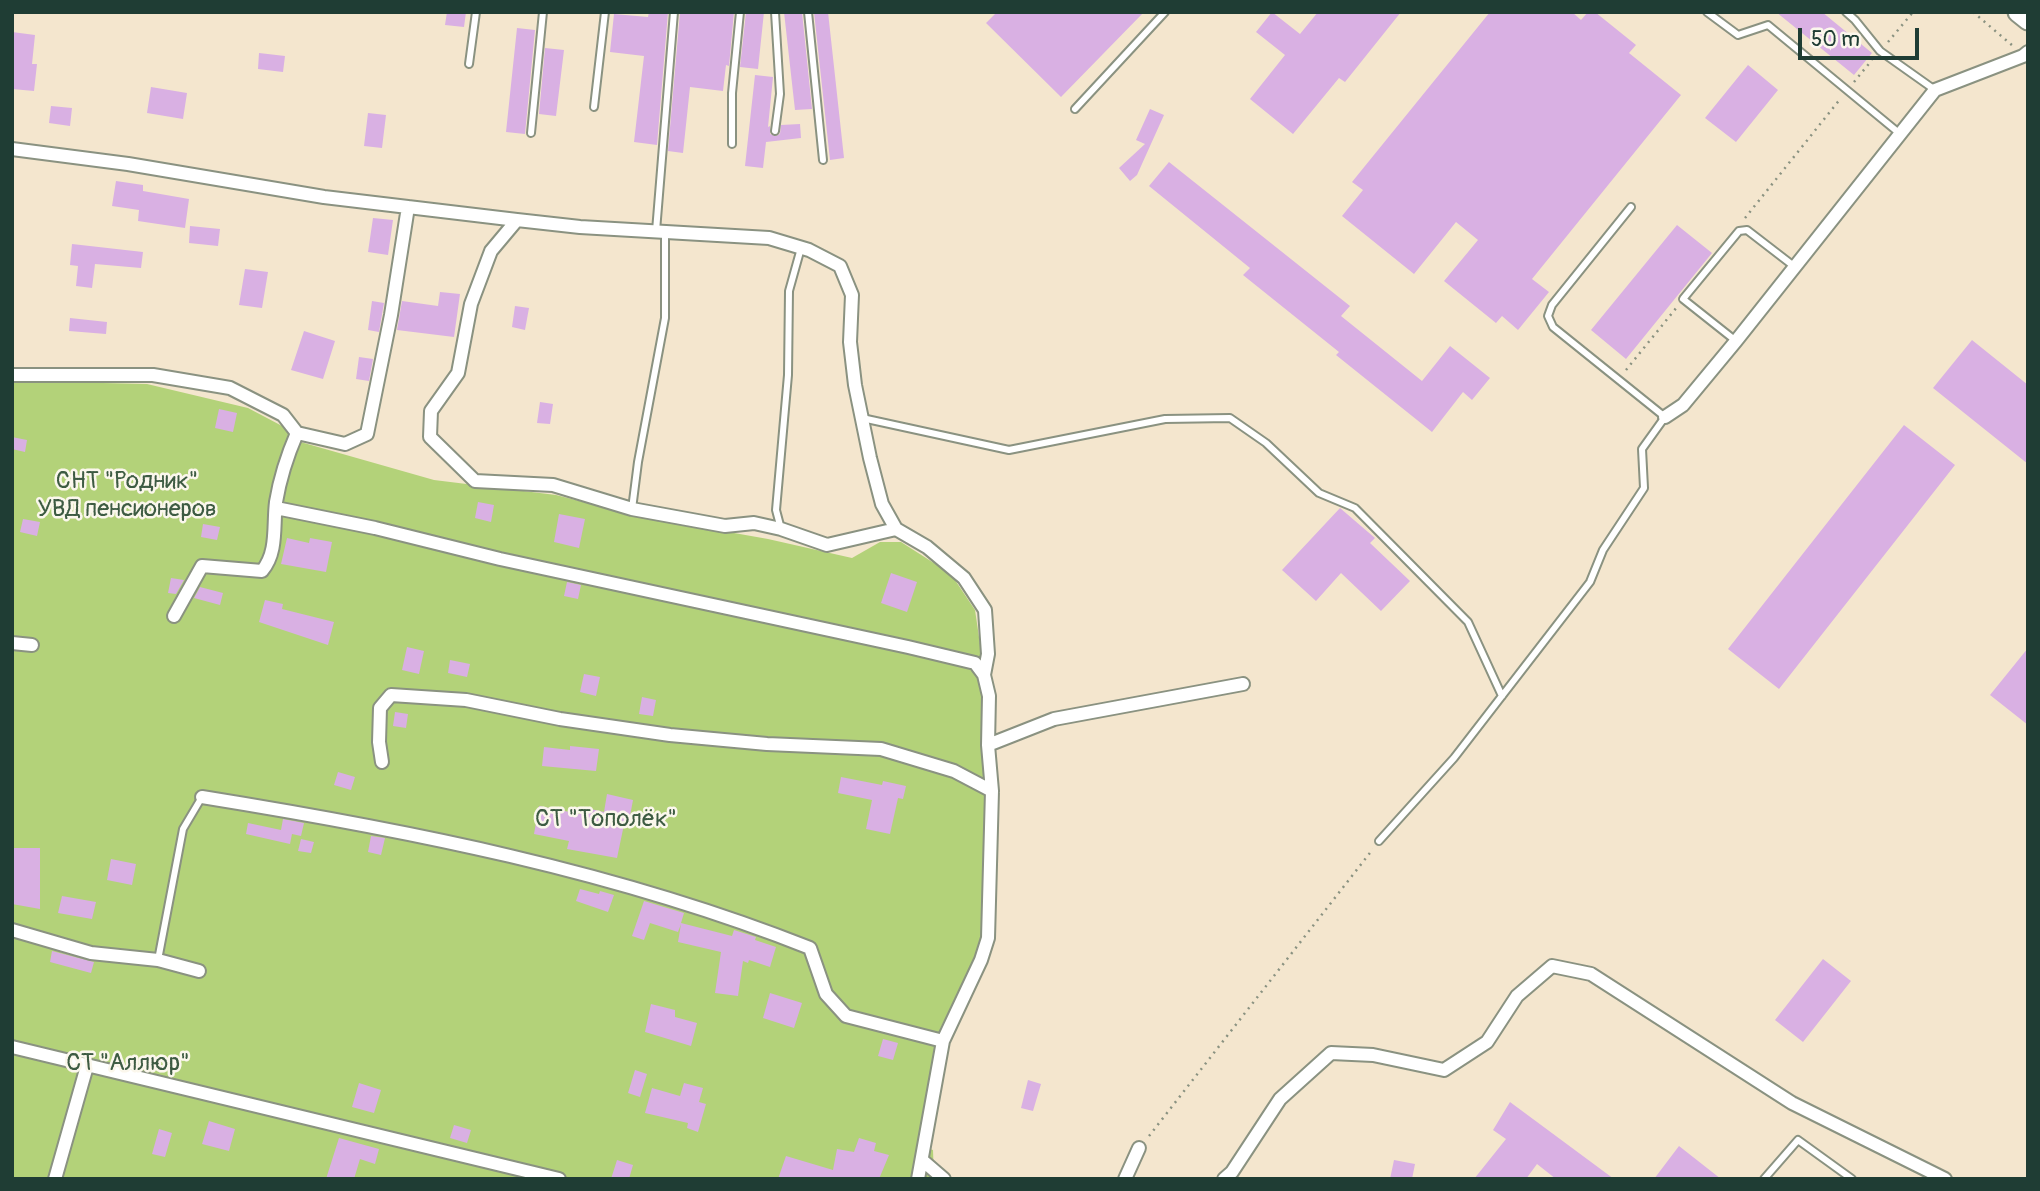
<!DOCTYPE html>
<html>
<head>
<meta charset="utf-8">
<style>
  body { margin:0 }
  #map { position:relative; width:2040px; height:1191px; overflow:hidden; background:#f4e6ce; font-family:Pangolin,sans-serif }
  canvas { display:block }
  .frame { position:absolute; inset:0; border:14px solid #1f3d34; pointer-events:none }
  .scale { position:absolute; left:1798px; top:28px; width:121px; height:32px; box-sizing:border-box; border:4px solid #1f3d34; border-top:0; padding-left:9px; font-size:21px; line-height:24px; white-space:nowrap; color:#1f3d34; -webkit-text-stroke:5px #fbf7ec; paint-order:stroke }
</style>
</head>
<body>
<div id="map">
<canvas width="2040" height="1191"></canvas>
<div class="frame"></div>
<div class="scale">50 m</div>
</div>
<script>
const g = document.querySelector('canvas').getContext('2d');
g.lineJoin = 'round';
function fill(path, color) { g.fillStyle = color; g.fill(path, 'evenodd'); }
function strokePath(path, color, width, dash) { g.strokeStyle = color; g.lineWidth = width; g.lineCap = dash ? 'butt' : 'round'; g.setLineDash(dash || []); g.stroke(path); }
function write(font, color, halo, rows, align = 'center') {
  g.font = font + ' Pangolin,sans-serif'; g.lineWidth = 5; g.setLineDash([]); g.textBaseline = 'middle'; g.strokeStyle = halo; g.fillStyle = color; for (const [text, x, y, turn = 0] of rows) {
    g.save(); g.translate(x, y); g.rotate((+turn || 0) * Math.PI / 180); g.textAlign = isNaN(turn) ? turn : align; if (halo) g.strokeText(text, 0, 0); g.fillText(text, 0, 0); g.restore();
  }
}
fill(new Path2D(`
  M59 382 147 384 248 408 284 427 297 441 434 480 556 495 638 516 768 539 852 558 880 542H901L951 574 975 610 982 657 980 679 984 705 985 919 980 954 941 1027 934 1052 918 1145 933 1150 934 1179H12V383Z`), '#b3d279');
fill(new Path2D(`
  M447 12H466L464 27 445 25Z
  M649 12H668L657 145 634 142 644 56 610 52 614 14 648 17Z
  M680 12H734L729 66 726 65 723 91 690 87 683 153 668 151Z
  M746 12H764L758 69 740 67Z
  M784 12H802L812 109 795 110Z
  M814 12H828L844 158 830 160Z
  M997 12H1144L1061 97 986 23Z
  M1272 12 1300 34 1318 12H1401L1345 82 1339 78 1293 134 1250 99 1285 55 1256 32Z
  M1490 12H1572L1581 20 1588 12H1595L1636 45 1629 53 1681 95 1532 279 1549 292 1518 330 1502 316 1496 323 1444 281 1478 240 1456 222 1414 274 1342 216 1363 190 1352 182Z
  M1776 12H1822L1872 53 1854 75Z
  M517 28 535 30 525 134 506 132Z
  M12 32 35 35 32 64H37L34 91 12 89Z
  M545 48 564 50 556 116 539 114Z
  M259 53 285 56 283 72 258 69Z
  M1748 65 1778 90 1736 142 1705 118Z
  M755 75 773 77 768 127 770 126V134L776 136 780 134 781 125 800 124 801 138 766 142 763 168 745 166Z
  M151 87 187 93 183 119 147 113Z
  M51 106 72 108 70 126 49 123Z
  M1150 109 1164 115 1137 175 1130 181 1119 168 1145 144 1136 140Z
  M368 113 386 115 382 148 364 146Z
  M1169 162 1350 306 1341 316 1422 381 1450 346 1490 378 1472 400 1463 392 1432 432 1336 355 1339 352 1243 275 1250 268 1149 186Z
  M116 181 143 185V191L189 199 185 228 138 221 139 210 112 206Z
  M373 218 393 220 388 255 368 252Z
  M1677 225 1712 253 1626 359 1591 330Z
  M190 226 220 229 218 246 189 243Z
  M72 244 143 252 141 268 95 264 92 288 76 286 78 266 70 265Z
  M245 269 268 272 262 308 239 305Z
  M440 292 460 294 454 337 397 330 402 301 438 306Z
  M372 301 384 303 379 332 368 330Z
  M515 306 529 308 525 330 512 327Z
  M70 318 107 322 106 334 69 331Z
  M304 331 335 341 323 379 291 370Z
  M1972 340 2028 385V464L1933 388Z
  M359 357 373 359 369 381 356 379Z
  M540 402 553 404 550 424 537 423Z
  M219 409 237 413 233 432 215 428Z
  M1904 425 1955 465 1779 689 1728 649Z
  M12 437 27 440 25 452 12 449Z
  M478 502 494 505 491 522 475 518Z
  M1340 508 1375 538 1370 543 1410 581 1381 611 1341 573 1316 601 1282 570Z
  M559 514 585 519 579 548 554 542Z
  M23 519 40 522 37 536 20 532Z
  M203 524 220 527 217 540 201 537Z
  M287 538 309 543 310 538 332 542 326 572 281 564Z
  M891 573 917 582 907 612 881 603Z
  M171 578 184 580 176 594 168 593Z
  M567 582 581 585 578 599 564 596Z
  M200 587 223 593 220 605 194 598Z
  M265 600 283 604 282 609 334 622 328 645 259 622Z
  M407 647 424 651 419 674 402 670Z
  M2028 648V725L1990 695Z
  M450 660 470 664 467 677 448 673Z
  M584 674 600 677 596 696 580 692Z
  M642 697 656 700 653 716 639 714Z
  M395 712 408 714 406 728 393 726Z
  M570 746 599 749 596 771 542 766 544 747 570 750Z
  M338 772 355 777 351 790 334 785Z
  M841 777 882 785 883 781 906 786 903 799 898 798 890 834 866 829 872 800 838 793Z
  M607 794 633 800 630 816 626 815 617 858 567 849 569 841 534 834 539 806 580 814 582 807 604 812Z
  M283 819 304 823 301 836 292 834 290 844 246 834 248 823 281 830Z
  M371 836 385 838 381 855 368 852Z
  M301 839 314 842 311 853 298 851Z
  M12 848H40V909L12 904Z
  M111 859 136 864 132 885 107 880Z
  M580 889 599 894 600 891 614 895 608 912 576 901Z
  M62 896 96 902 92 919 58 913Z
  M644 901 684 913 681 923 732 936 734 930 756 937 755 940 776 947 770 967 749 960 748 963 743 961 738 996 715 993 721 952 678 942 681 924 678 932 650 923 644 940 632 936Z
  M52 951 94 962 91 973 50 962Z
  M1823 959 1851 981 1803 1042 1775 1020Z
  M770 993 802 1003 794 1028 763 1018Z
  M651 1004 675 1010V1017L697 1023 691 1046 645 1032Z
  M883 1039 898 1043 893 1060 878 1056Z
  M635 1070 647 1074 640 1097 628 1093Z
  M1028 1080 1041 1084 1033 1111 1021 1108Z
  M359 1083 381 1090 374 1113 352 1107Z
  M684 1083 703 1088 699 1102 706 1104 698 1132 687 1128 688 1123 645 1113 652 1088 680 1096Z
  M1510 1102 1614 1179H1556L1537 1164 1526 1179H1474L1506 1139 1493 1130Z
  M209 1121 235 1129 229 1151 202 1144Z
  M454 1125 471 1130 467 1143 450 1138Z
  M159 1129 172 1133 165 1157 152 1154Z
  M339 1138 379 1149 375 1164 360 1159 354 1179H326Z
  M859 1138 876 1143 874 1151 889 1155 879 1179H778L786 1156 833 1170 837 1149 854 1152Z
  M1679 1146 1721 1179H1654Z
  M617 1160 633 1165 629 1179H611Z
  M1394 1160 1415 1164 1412 1179H1390Z`), '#d9b0e3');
const lane = new Path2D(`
  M808 12 823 160
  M1707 12 1738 35 1768 25 1899 133
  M1846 12 1855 20 1880 51 1935 90
  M469 64 476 12
  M594 107 605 12
  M1075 109 1165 12
  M775 131 780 94 775 12
  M531 133 543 12
  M732 144V93L740 12
  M656 231 674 12
  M1736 341 1683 299 1739 231 1747 230 1795 267
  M862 418 1009 450 1165 419 1230 418 1266 443 1319 493 1355 508 1468 622 1502 696
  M632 509 638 462 665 318V232
  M781 529 776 510 788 375 789 291 801 248
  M1379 841 1454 758 1590 582 1603 550 1644 488 1642 449 1665 417 1553 327 1548 316 1552 305 1631 207
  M158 960 183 829 202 797
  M1764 1179 1798 1140 1852 1179`);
const street = new Path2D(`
  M12 149 128 164 324 197 517 220 580 227 769 238 809 250 840 266 852 295 850 342 855 385 870 458 882 504 896 529 927 547 964 578 985 610 988 654 984 675 989 696 988 745 992 791 988 938 981 960 943 1041 918 1179
  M517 220 491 251 471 304 458 373 431 411 430 437 475 481 553 485 632 509 725 526 754 523 781 529 827 545 896 529
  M12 375H153L230 388 283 415 297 433C287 456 280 478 276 502 273 526 278 552 262 571L202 566 174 616
  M1665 417 1683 405 1736 341 1935 90 2023 56 2028 52
  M297 433 345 444 367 434 391 315 408 207
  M276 508 375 528 500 559 908 647 975 663 984 675
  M12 643 32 645
  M988 745 1054 719 1243 684
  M382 762 379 742 380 708 391 695 466 700 560 719 670 735 767 744 881 749 954 771 992 791
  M202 797C407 830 616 871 810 948L826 994 846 1016 943 1041
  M12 930 91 953 158 960 199 971
  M12 1047 559 1179
  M922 1160 944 1179
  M55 1179 87 1066
  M1125 1179 1139 1148
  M1224 1179 1232 1172 1280 1099 1331 1053 1373 1055 1444 1070 1487 1042 1517 996 1552 966 1591 974 1792 1103 1945 1179`);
const primary = new Path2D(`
  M2018 12 2028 20`);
strokePath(lane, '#8a9281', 10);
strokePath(street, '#8a9281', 16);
strokePath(primary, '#8a9281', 23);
strokePath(new Path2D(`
  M1973 12 2013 46
  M1888 42 1913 12
  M1854 82 1872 60
  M1745 218 1841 98
  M1626 370 1677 307
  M1149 1136 1373 849`), '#8a9281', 2.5, [2, 5]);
strokePath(lane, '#fff', 6);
strokePath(street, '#fff', 12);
strokePath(primary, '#fff', 19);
write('24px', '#3d5b42', '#fbf7ec', [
  ["СНТ \"Родник\"",127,482],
  ["УВД пенсионеров",127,510],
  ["СТ \"Тополёк\"",606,820],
  ["СТ \"Аллюр\"",128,1064]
]);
</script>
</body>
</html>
